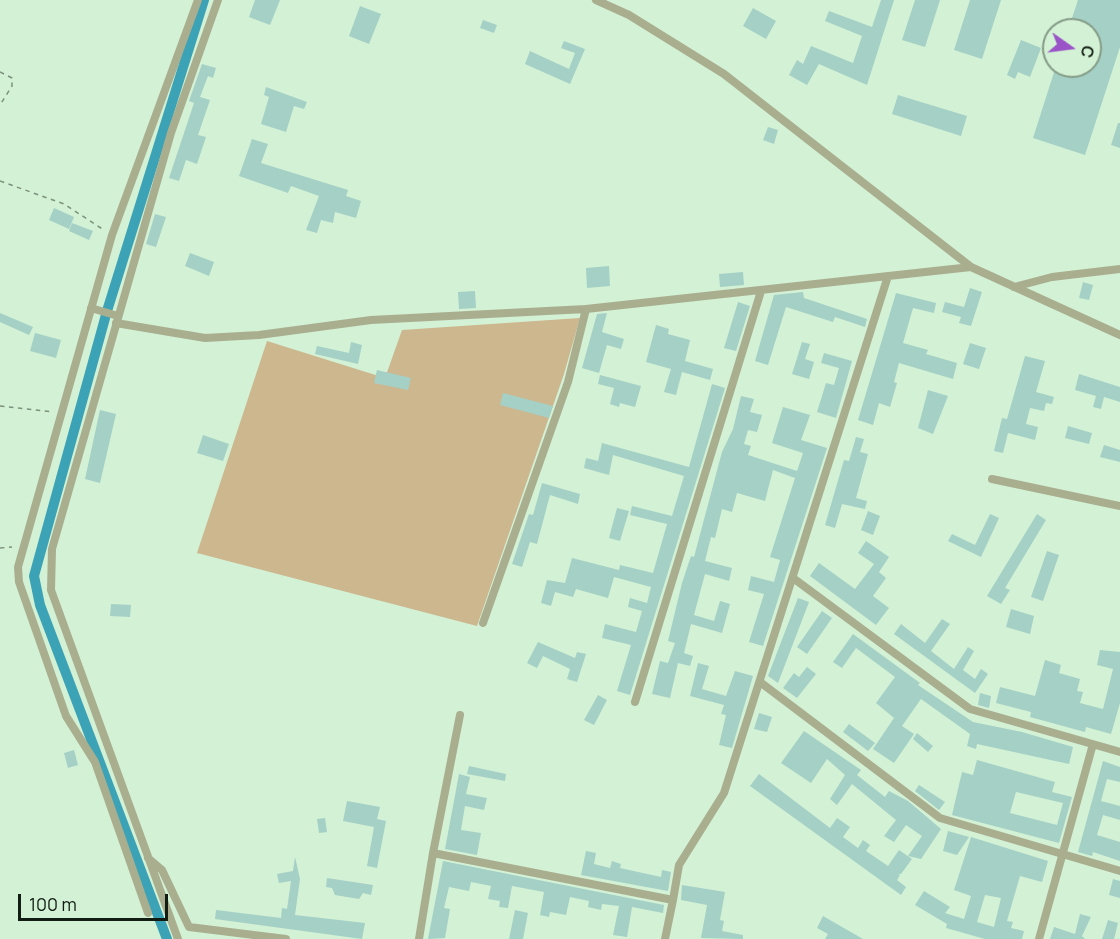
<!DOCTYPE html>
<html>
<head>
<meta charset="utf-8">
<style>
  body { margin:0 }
  #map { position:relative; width:1120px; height:939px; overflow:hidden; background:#d3f1d5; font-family:Manrope,sans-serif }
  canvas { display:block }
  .north { position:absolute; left:1042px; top:18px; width:60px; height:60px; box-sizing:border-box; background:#d3f1d5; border:2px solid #859c87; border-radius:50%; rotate:104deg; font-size:16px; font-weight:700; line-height:24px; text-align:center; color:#111c12 }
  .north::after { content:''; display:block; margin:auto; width:21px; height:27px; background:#9b54c8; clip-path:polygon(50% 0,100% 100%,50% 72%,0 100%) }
  .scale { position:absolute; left:18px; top:894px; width:150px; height:27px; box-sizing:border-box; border:3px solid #111c12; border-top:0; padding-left:8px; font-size:18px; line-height:21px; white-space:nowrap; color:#111c12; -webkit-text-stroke:4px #d3f1d5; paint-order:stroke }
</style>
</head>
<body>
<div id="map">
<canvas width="1120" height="939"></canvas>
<div class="north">С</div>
<div class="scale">100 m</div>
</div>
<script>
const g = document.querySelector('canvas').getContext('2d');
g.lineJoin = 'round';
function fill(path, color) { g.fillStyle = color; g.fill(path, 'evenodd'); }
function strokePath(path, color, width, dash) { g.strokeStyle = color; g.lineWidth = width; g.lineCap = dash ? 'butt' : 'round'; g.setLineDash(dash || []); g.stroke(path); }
fill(new Path2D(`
  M580 318 564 374 477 626 197 553 267 341 385 378 402 330Z`), '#cdb78f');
strokePath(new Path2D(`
  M167 939 40 605 34 576 107 311 204 0`), '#3ca3b6', 10);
fill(new Path2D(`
  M255 0H280L270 25 249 17Z
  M881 0H894L867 85 819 64 807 85 789 75 797 60 803 64 811 46 853 63 862 36 825 21 829 11 872 27Z
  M915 0H940L925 47 902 40Z
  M970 0H1001L982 59 954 50Z
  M1078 0H1120V47L1085 155 1033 138 1056 66H1090V30H1068Z
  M360 6 381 14 369 44 349 36Z
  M753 8 776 21 766 39 743 26Z
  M483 20 497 25 494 33 480 28Z
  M1021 40 1041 48 1030 77 1018 72 1015 79 1007 75Z
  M564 41 585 49 570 84 525 64 530 51 569 69 575 53 561 48Z
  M202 64 216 68 213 78 208 76 200 97 210 100 198 135 206 137 197 164 186 160 179 181 169 178 194 103 189 101Z
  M266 87 307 102 304 109 294 106 286 132 261 124 269 97 264 95Z
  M898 95 967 116 961 136 892 114Z
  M1118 123H1120V148L1111 145Z
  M768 127 778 130 774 144 763 140Z
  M252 139 268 144 261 163 348 190 346 196 361 201 356 218 335 212 333 223 321 220 317 233 306 230 319 196 291 186 288 193 239 176Z
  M54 208 74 217 69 229 49 220Z
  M155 214 166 217 156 247 146 244Z
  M72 223 93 231 89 240 69 231Z
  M190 253 214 262 209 276 185 266Z
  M609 266 610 286 587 288 586 268Z
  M743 272 744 285 720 287 719 274Z
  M1083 282 1093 285 1089 300 1079 298Z
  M970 288 982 292 971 326 959 323 961 317 942 312 945 302 964 307Z
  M475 291 476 308 459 309 458 292Z
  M803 292 804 298 867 319 865 327 835 317 833 322 786 307 768 365 755 361 774 295Z
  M896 293 936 303 934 313 913 308 903 343 928 350 926 354 957 363 953 379 899 363 894 382 897 383 890 407 879 403 873 425 858 420Z
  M738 302 750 306 736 351 724 348Z
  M0 313 33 327 29 335 0 322Z
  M607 313 602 332 624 339 621 349 607 345 599 373 582 368 597 314Z
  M656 325 669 329 668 334 690 340 685 361 713 369 710 380 682 372 676 395 664 392 671 369 646 362Z
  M35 333 61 340 56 358 30 351Z
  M351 342 362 345 358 364 315 354 317 346 349 353Z
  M802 342 810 344 805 359 814 362 809 379 792 374Z
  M970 343 986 348 979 369 963 364Z
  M824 353 852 361 836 418 817 412 826 383 834 385 839 368 821 363Z
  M1025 356 1045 361 1036 392 1054 397 1052 404 1046 403 1044 411 1030 408 1026 424 1038 427 1035 440 1008 433 1003 453 994 451 1002 418 1007 419Z
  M377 370 411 378 408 390 374 383Z
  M1079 374 1120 387V402L1104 397 1101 409 1093 407 1096 396 1075 390Z
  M600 375 641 386 635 407 620 403 619 407 610 404 614 388 598 384Z
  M712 384 725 388 630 695 617 691 631 645 602 638 605 624 636 632 642 611 628 607 630 598 647 603 651 587 614 577 608 598 576 589 573 597 555 592 551 606 541 603 547 580 565 583 572 558 619 570 620 565 653 573 667 524 630 515 632 506 672 516 684 476 613 455 609 475 584 468 586 458 598 461 602 443 689 467Z
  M928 390 948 396 933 434 918 428Z
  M503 393 553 406 549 418 500 405Z
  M741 396 754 399 750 412 762 415 757 432 748 430 744 444 751 446 748 455 797 471 803 453 772 443 783 407 810 415 801 440 827 448 763 646 749 642 764 594 748 590 751 576 774 582 780 560 770 557 795 478 773 470 765 501 737 493 732 512 722 509 715 538 711 537 705 561 732 568 729 581 705 574 694 615 714 621 720 601 730 604 722 633 691 624 684 653 693 656 690 666 678 663 670 698 652 694 660 661 668 663 675 643 668 641 682 583 691 556 694 557 722 452 733 429Z
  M100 410 116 414 100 483 85 479Z
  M1068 426 1092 433 1089 444 1065 438Z
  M203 435 229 444 223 461 197 453Z
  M856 437 864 439 860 452 868 454 856 498 867 501 865 509 842 504 835 528 825 525 844 460 849 461Z
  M1104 445 1120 450V462L1100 457Z
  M542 483 580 494 578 504 550 495 537 544 530 542 522 567 512 564 529 514 533 515Z
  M617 508 629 511 620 541 609 538Z
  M868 511 880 516 873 535 861 530Z
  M990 514 999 518 981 557 948 541 952 534 975 545Z
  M1037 514 1046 520 1005 588 1010 590 1001 604 987 596Z
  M866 541 889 557 879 572 886 578 873 596 889 608 876 625 810 576 819 563 855 589 874 564 858 553Z
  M1047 551 1059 555 1043 601 1031 597Z
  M798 598 809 602 778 683 768 676Z
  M111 604 131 605 130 617 110 616Z
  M1011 609 1034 616 1030 634 1006 627Z
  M822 611 832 618 807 654 797 647Z
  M942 619 950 624 931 651 954 669 968 647 974 651 963 670 975 679 981 669 988 674 975 693 894 634 901 624 925 643Z
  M853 634 920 683 918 685 973 722 1022 732 1073 747 1069 764 977 744 976 749 967 746 970 734 921 699 902 726 914 734 894 763 873 749 894 718 876 703 895 677 856 648 842 668 833 662Z
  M538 642 575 658 577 652 586 654 577 682 567 679 570 669 543 656 537 668 527 663Z
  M1100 650 1120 652V703L1111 734 1086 727 1085 732 1030 717 1031 712 996 703 1000 687 1035 696 1045 660 1061 665 1059 673 1080 679 1077 691 1083 692 1080 703 1103 709 1113 669 1097 665Z
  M698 663 709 666 702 689 726 696 735 671 753 676 732 748 719 745 726 715 721 714 724 705 690 696Z
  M807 667 816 674 797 698 783 688 794 673 799 677Z
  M980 693 991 696 989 708 978 705Z
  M598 695 607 700 594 725 584 720Z
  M759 713 772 717 767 732 754 729Z
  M849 724 875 743 868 751 843 732Z
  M804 731 861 770 857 775 885 797 889 791 908 801 941 829 921 859 908 856 922 836 906 825 894 842 884 836 896 820 852 784 837 805 830 799 845 775 827 759 811 783 781 763Z
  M917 733 933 746 928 752 913 739Z
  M74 750 78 765 68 768 64 753Z
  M977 760 1055 782 1052 792 1072 797 1059 843 952 815 962 772 973 775ZM1016 792 1063 803 1057 825 1010 813Z
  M1103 761 1120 767V782L1107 779 1101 801 1120 806V820L1103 815 1097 835 1120 842V861L1093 852 1092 856 1078 852Z
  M469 766 506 774 505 781 467 774Z
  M459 774 470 777 466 794 487 798 484 810 465 806 461 830 481 833 477 855 445 849Z
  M759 774 830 828 837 818 850 827 843 837 858 848 863 840 870 845 866 851 888 866 899 850 912 859 901 874H898L900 875 897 880 906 887 901 895 750 786Z
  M919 785 945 802 939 810 915 791Z
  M347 801 380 807 377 819 386 821 377 868 367 866 374 827 343 821Z
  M325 818 327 832 319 833 317 819Z
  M948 831 969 837 957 855 943 851Z
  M971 837 1048 861 1042 882 1020 876 1007 921 1013 922 1011 928 1024 931 1022 939H985L946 928 947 924 915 905 924 891 950 907 945 913 964 919 971 896 954 890ZM985 895 1001 898 994 927 977 922Z
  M586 851 596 853 594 864 610 868 612 861 621 864 620 868 661 877 662 870 671 872 668 891 581 875Z
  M295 857 300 879 295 915 365 923 362 939 215 919 216 910 281 918 282 908 287 909 291 881 279 883 277 874 293 871Z
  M443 861 664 905 663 913 632 907 627 937 613 935 619 906 602 904 601 910 588 907 589 901 570 897 566 915 550 912 549 917 540 915 544 892 512 886 508 908 499 907 500 901 488 899 491 886 471 882 469 891 449 887 444 908 450 909 445 938 428 939Z
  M327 878 373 885 371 895 363 893 359 899 335 895 332 888 326 887Z
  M1113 879 1120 881V898L1109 895Z
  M682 885 725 892 720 920 724 921 722 931 743 935V939L701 938 707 905 681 900Z
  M515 910 528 913 523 939H509Z
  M1080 914 1091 917 1082 936 1085 939H1050L1054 927 1075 934Z
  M823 916 863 939H825L828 934 817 928Z
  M1108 920 1118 923 1114 939H1102Z`), '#a4d0c6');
strokePath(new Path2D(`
  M0 72 12 78V86L0 105
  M0 181 64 204 104 230
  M0 406 53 412
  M0 548 12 547`), '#7c917d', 1.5, [4.5, 4.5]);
strokePath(new Path2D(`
  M596 0 629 15 724 74 971 267 1120 335
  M1014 287 1052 277 1120 269
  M91 308 118 316
  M116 323 205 338 259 335 371 320 586 309 971 267
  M992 479 1120 506
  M793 578 970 709 1120 752
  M483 623 568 382 586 309
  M760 682 940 818 1120 871
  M635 702 761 291
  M433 853 460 715
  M148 858 162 870 189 927 286 939
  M148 913 95 762 66 716 19 582 18 567 112 235 198 0
  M178 939 51 590 52 549 171 133 218 0
  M419 939 433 853 673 900 679 865 724 793 888 276
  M665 939 673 900
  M1039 939 1093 744`), '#a9ae8f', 8);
</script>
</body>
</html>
